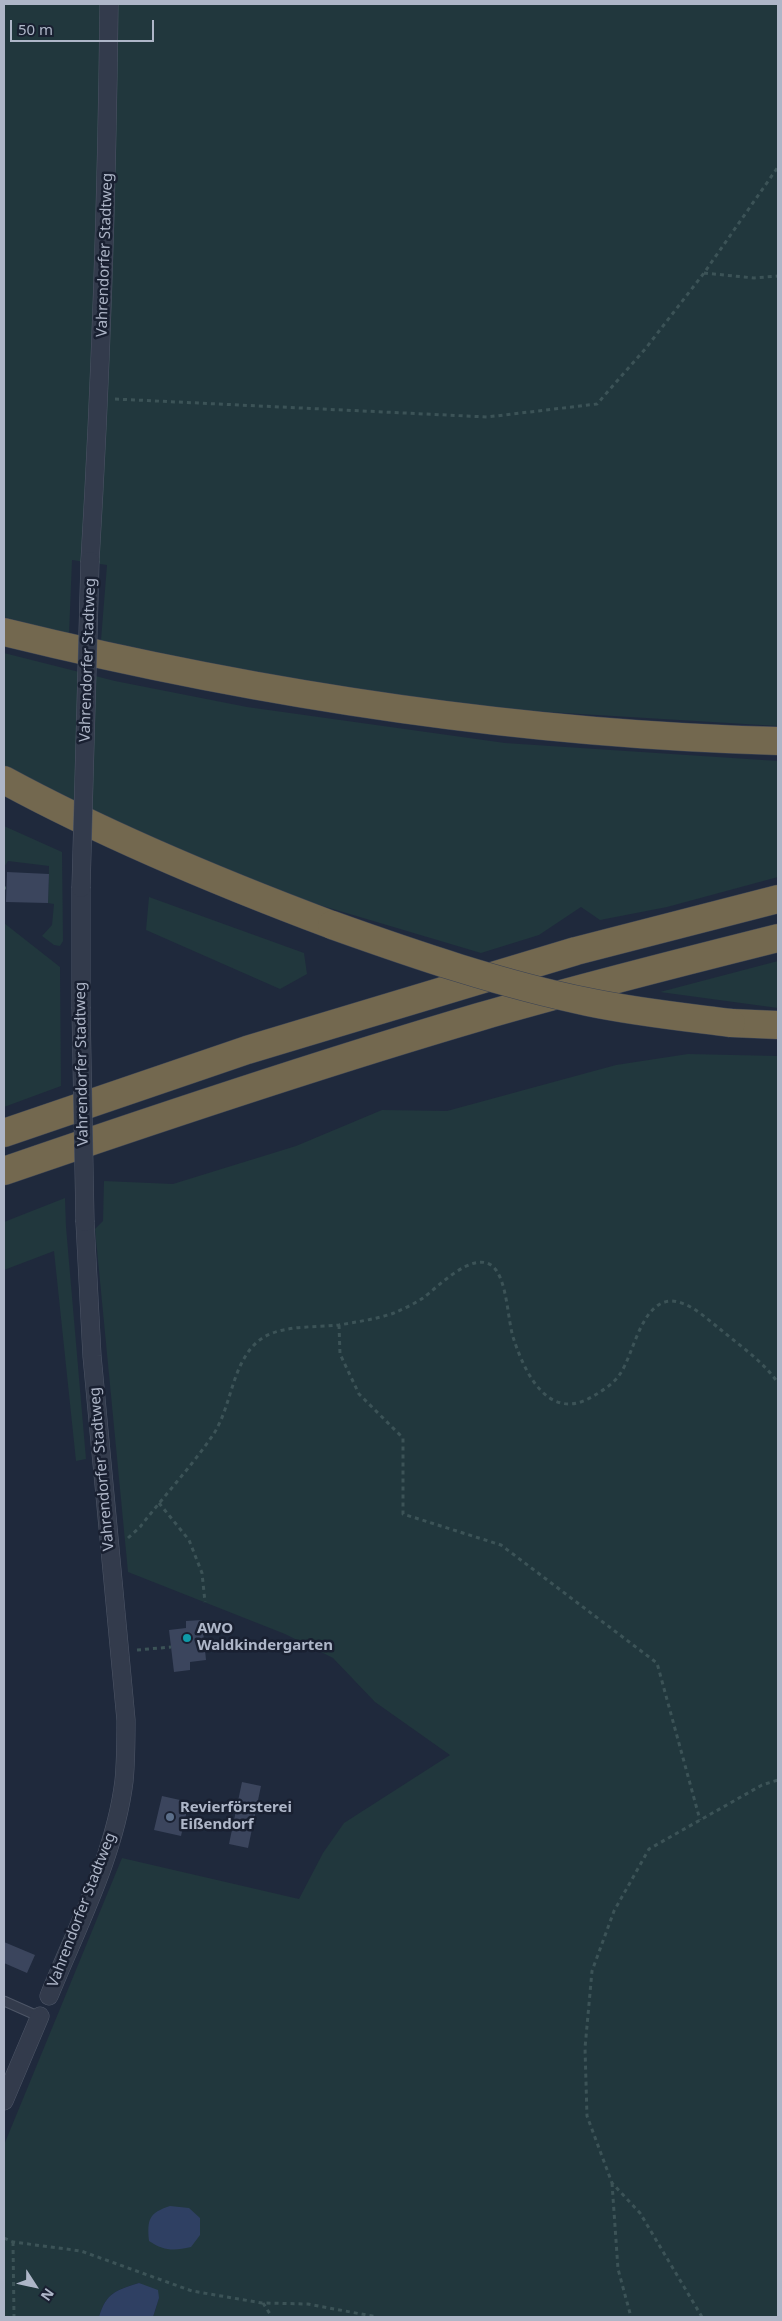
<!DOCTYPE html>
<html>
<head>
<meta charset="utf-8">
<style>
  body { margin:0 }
  #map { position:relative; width:782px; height:2321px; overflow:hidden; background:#1f293c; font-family:"Noto Sans",sans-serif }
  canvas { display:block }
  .frame { position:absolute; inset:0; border:5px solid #aeb6c8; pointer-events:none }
  .north { position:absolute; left:10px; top:2261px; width:50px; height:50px; -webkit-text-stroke:4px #192031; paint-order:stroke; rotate:125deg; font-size:14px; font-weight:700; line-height:20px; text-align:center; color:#aeb6c8 }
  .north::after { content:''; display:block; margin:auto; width:18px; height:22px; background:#aeb6c8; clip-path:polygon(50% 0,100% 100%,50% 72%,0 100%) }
  .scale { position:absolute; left:10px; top:20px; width:144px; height:22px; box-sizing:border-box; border:2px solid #aeb6c8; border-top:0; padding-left:6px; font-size:15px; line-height:18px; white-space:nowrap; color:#aeb6c8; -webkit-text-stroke:4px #192031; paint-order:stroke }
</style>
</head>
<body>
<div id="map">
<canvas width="782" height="2321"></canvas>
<div class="frame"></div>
<div class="north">N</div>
<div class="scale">50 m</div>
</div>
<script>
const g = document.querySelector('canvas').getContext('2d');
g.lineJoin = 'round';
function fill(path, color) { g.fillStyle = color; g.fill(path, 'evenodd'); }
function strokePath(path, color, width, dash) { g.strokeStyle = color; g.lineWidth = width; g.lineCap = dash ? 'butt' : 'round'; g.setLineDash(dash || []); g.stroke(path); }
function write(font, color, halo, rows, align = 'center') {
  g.font = font + ' "Noto Sans",sans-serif'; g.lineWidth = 5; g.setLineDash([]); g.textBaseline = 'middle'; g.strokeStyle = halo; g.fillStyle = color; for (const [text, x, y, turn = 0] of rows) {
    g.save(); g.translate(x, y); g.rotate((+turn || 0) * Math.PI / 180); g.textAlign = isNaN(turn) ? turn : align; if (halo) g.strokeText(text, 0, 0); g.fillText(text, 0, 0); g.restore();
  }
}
fill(new Path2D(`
  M4 4H778V726L465 707 290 682 101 640 107 565 72 560 69 635 4 617Z
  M4 653 115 681 247 707 505 743 778 761V877L667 907 600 920 581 907 539 935 481 953 279 893 197 860 55 794 4 766Z
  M4 826 62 852 63 941 60 946 54 945 42 936 52 925 54 904 48 903 49 866 8 861 4 867Z
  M149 897 304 953 307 974 280 989 146 930Z
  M4 923 60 967 61 1086 4 1107Z
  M778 961V1008L660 992Z
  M688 1054 778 1056V2317H153L159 2298 139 2283C116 2290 106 2293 99 2317H4V2145L122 1858 299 1899 323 1853 344 1823 450 1755 375 1702 333 1658 285 1634 128 1572 95 1229 103 1221 104 1181 173 1184 296 1146 382 1110 447 1111 616 1065Z
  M65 1198 66 1227 86 1459 76 1461 54 1251 4 1270V1222Z`), '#21373d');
fill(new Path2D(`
  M170 2206 189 2208 200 2218V2235L191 2247C174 2251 164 2251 149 2241 147 2219 149 2213 170 2206Z
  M139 2283 158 2290 159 2298 153 2317H99C106 2293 116 2290 139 2283Z`), '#2f4063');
fill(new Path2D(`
  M7 872 49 874 48 903 6 902Z
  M202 1620 206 1660 190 1662V1670L174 1672 169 1630 186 1628V1621Z
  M242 1782 261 1786 248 1848 229 1844Z
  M162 1796 189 1802 181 1836 154 1830Z
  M4 1942 35 1955 27 1973 4 1963Z`), '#3b455d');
const lane = new Path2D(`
  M4 2001 40 2017`);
const street = new Path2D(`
  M90 561C101 375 107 190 109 4
  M81 1007V888
  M49 1996C77 1927 115 1855 124 1781 126 1761 126 1740 126 1720L92 1356 85 1222
  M4 2101 40 2016`);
const highway = new Path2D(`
  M4 632C257 694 518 734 778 741
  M4 780C109 837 220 883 332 925
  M731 1023 778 1025
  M4 1133 247 1050 576 951 778 899
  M4 1171C161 1117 319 1064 479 1017 578 988 678 963 778 938`);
strokePath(lane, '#4e5667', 11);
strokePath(street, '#4e5667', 19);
strokePath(highway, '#3b4354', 29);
strokePath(new Path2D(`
  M704 273 754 278 778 276
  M115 399 487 417 597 404 646 348 704 273 778 167
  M4 888H6
  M339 1325 340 1354 359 1394 403 1438V1514L501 1545 657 1663 700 1820
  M159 1503 189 1540 202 1573 205 1602
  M128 1538 140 1527C164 1496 191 1467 213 1435 232 1406 231 1366 257 1342 278 1324 313 1328 339 1325 356 1322 377 1319 394 1313 403 1309 414 1304 423 1298 438 1287 471 1252 491 1265 508 1277 507 1321 514 1340 522 1364 539 1404 569 1404 578 1404 587 1400 595 1395 604 1390 614 1383 620 1374 634 1354 641 1301 672 1301 690 1302 707 1319 720 1329 740 1346 763 1361 778 1383
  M137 1650 171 1647
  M612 2183 618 2269 631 2317
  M4 2238 13 2242 81 2251 192 2291 262 2303 308 2304 377 2317
  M13 2242 14 2317
  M263 2303 272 2317
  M702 2317 640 2213 612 2183 587 2116 585 2048 592 1971 614 1911 649 1849 762 1785 778 1780`), '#3c5357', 3, [4, 4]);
strokePath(lane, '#333b4c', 9);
strokePath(street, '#333b4c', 18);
strokePath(highway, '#73684f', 28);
const streetBridge = new Path2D(`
  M81 888 90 561
  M81 1007 85 1222`);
const highwayBridge = new Path2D(`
  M332 925C416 955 501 984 588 1002 635 1012 684 1017 731 1023`);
strokePath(streetBridge, '#4e5667', 19, []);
strokePath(highwayBridge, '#3b4354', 29, []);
strokePath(streetBridge, '#333b4c', 18);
strokePath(highwayBridge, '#73684f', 28);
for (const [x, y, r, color] of [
  [187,1638,5,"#0f9aa8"],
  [170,1817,5,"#5c6f8a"]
]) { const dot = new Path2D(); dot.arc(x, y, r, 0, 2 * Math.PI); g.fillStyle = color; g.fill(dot); strokePath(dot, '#192031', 2); }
write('15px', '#aeb6c8', '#192031', [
  ["Vahrendorfer Stadtweg",105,255,-88],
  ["Vahrendorfer Stadtweg",88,660,-88],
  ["Vahrendorfer Stadtweg",82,1064,-91],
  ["Vahrendorfer Stadtweg",102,1469,-95],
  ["Vahrendorfer Stadtweg",82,1910,-69]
]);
write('bold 15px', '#aeb6c8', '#192031', [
  ["AWO",197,1629],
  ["Waldkindergarten",197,1646],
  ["Revierförsterei",180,1808],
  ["Eißendorf",180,1825]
], 'left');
</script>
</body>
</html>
